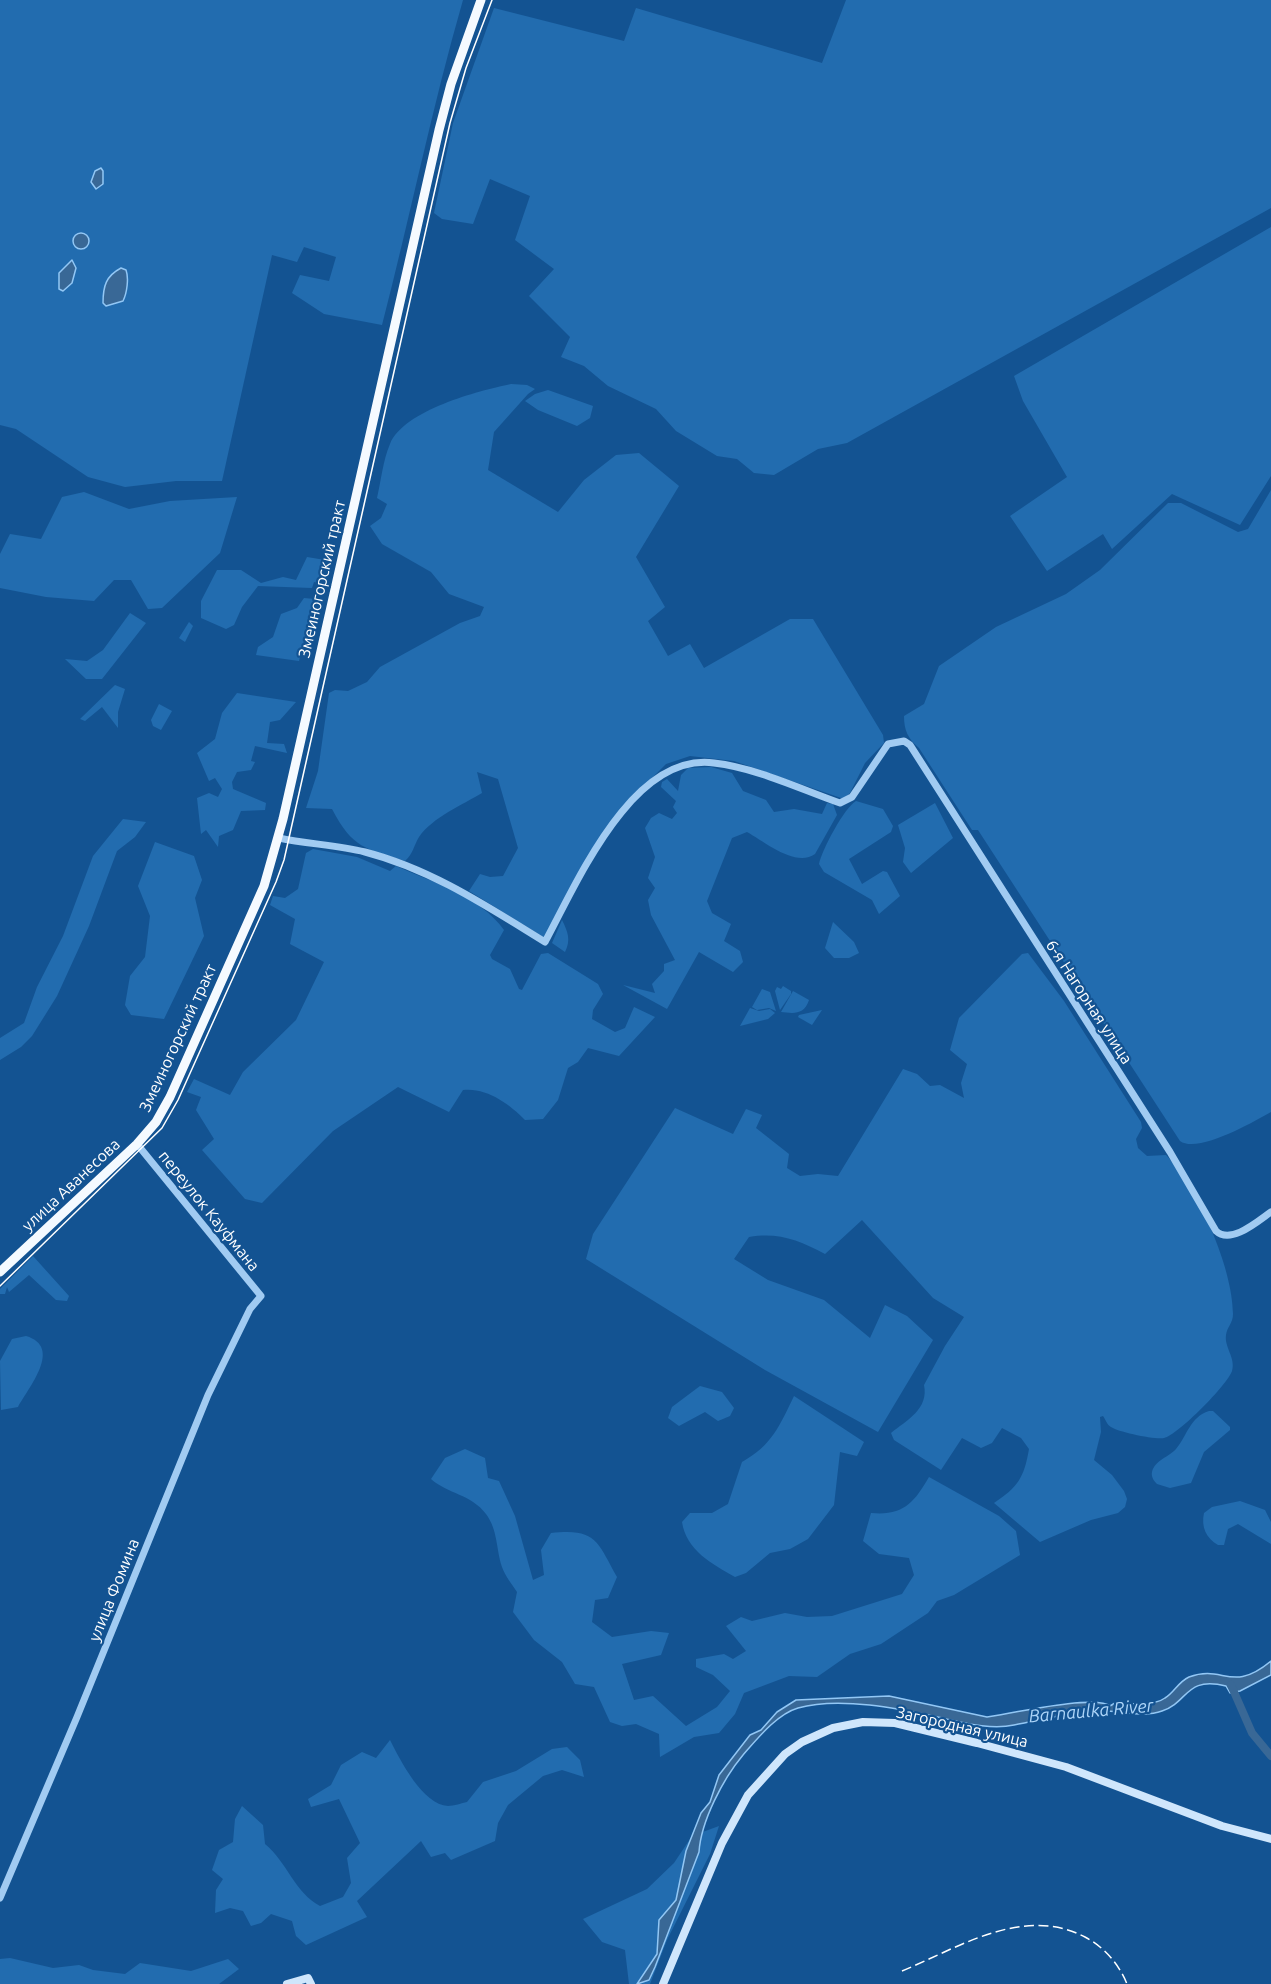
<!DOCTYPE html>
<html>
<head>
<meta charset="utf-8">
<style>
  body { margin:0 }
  canvas { display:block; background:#135392 }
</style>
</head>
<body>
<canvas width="1271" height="1984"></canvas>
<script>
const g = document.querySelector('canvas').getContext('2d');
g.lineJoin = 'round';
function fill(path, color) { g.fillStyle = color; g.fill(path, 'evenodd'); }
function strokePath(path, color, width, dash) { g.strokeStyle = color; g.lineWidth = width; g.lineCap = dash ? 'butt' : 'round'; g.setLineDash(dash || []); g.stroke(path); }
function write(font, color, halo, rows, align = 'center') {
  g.font = font + ' Ubuntu,sans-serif'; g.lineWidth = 4.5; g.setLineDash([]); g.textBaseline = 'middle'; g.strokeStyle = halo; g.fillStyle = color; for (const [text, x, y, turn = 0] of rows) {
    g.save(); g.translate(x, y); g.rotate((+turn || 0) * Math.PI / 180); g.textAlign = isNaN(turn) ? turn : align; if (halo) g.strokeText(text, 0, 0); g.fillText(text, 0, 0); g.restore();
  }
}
fill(new Path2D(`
  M0 0H463C432 107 410 217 382 325L324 314 292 293 300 275 329 281 336 257 304 247 297 262 272 255 222 481H176L125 487 88 477 16 429 0 425Z
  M846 0H1271V208L847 443 818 449 774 475 754 473 737 459 717 456 676 431 656 409 608 386 584 366 561 357 570 337 529 296 554 269 515 240 530 196 490 179 473 224 442 219 434 213 453 123 494 8 624 41 636 8 822 63Z
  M1271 227V476L1240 525 1172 494 1112 549 1103 534 1047 571 1010 516 1067 477 1023 401 1014 376Z
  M511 384 527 385 535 389 528 394 494 432 488 470 558 512 584 480 616 455 639 453 679 486 636 557 665 607 648 621 668 656 690 644 704 668 790 619H813L883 735 884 743 865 763 850 793 844 799 734 761 690 756 666 764 622 808 545 938 469 891 480 874 490 877 503 876 518 848 498 779 477 772 482 793C462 805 433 817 419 837 414 845 413 854 405 861 365 848 353 849 332 809L306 808 318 771 329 693 335 690 348 691 367 682 380 667 460 623 480 616 484 607 449 594 431 572 382 544 370 526 381 518 387 504 377 498C381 481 383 460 390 444 404 410 478 391 511 384Z
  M548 390 593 406 590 418 577 426 538 410 525 401 535 394Z
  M1271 490V1112C1253 1122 1198 1154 1180 1141L978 830H972L919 748C908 739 904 730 904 716L924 704 939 666 996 627 1066 594 1100 570 1168 503H1181L1238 532 1248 529Z
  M84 492 129 509 170 501 237 497 220 553 162 608 148 609 131 580H114L94 601 46 597 0 588V554L10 534 41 539 62 497Z
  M307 557 325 560 318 583 314 582 312 588 258 586 242 607 234 625 226 629 201 618V601L217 570H241L261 583 283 577 296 580Z
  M304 598 314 599 299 661 256 655 258 647 273 637 281 614 297 608Z
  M130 613 146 623 102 679H86L65 659 87 661 103 650Z
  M189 622 193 626 185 642 179 638Z
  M115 685 125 689 118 712V728L102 707 85 721 80 719Z
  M237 693 296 702 280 720 270 722 267 743 284 744 287 753 255 746 251 761 255 762 251 770 237 772 232 782 233 789 266 803 265 810 241 811 233 830 219 836 218 847 206 830 201 834 197 798 209 793 218 797 222 789 215 778 209 781 197 753 215 739 222 713Z
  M159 704 172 711 161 730 153 726 151 720Z
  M711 767 732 773 743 791 766 800 774 812 794 809 822 814 827 803 833 804 837 815 815 854C796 868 765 842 747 832L732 838 707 901 712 913 731 924 724 941 740 951 743 962 733 972 699 952 667 1009 623 985 655 993 652 984 664 971V964L675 960 651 915 648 900 655 888 648 878 655 857 645 828 651 818 659 813 672 819 677 813 673 807 676 801 661 787 662 782 667 779 678 791 681 775 688 768Z
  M856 801 883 809 893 826 891 832 849 859 862 884 883 871 887 872 900 896 879 914 872 900 824 872 819 864C822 850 844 808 856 801Z
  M935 803 953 838 911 873 903 862 905 848 898 825Z
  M123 819 146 822 135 837 117 851 89 926 57 996 32 1036 21 1047 0 1060V1038L24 1023 37 987 63 936 93 856Z
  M155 842 194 856 202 880 195 898 204 936 164 1019 131 1015 125 1005 130 976 145 957 150 916 138 886Z
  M313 849 357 857 390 871 396 866C432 882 480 896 504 930L490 955 492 959 510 969 519 989 522 990 541 954 548 953 598 984 603 994 593 1010 592 1019 615 1032 625 1028 634 1007 655 1017 619 1056 588 1048 578 1062 568 1068 558 1100 543 1119 525 1120C510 1104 486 1087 463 1090L449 1112 398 1087 333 1131 262 1203 245 1199 202 1150 214 1139 196 1110 201 1097 187 1092 194 1079 230 1095 243 1072 296 1020 324 962 290 944 295 919 270 905 273 896 285 898 298 889 306 853Z
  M562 920C568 932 571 940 565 952L552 943Z
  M833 922 854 942 859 953 849 958H834L825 948Z
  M1028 953 1064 1001 1141 1122 1142 1128 1136 1139 1138 1148 1147 1156 1166 1155C1198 1189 1233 1268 1233 1314 1233 1323 1227 1327 1226 1335 1224 1347 1236 1358 1232 1371 1228 1384 1178 1435 1164 1438 1156 1440 1118 1432 1111 1427 1107 1425 1106 1420 1103 1416L1100 1417 1101 1432 1094 1460 1112 1475 1124 1491 1127 1499 1125 1507 1118 1513 1091 1520 1040 1542 994 1503C1018 1487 1024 1478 1029 1449L1021 1438 1002 1428 992 1443 981 1448 962 1438 941 1470 894 1440 891 1433C907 1420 929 1409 924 1385L945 1346 964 1317 933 1298 862 1220 825 1254C799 1240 778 1232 749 1237L734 1259 768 1280 824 1300 870 1338 885 1305 907 1316 933 1340 878 1432 765 1370 586 1259 593 1234 675 1108 733 1134 746 1109 762 1115 756 1128 789 1154 787 1168 800 1176 818 1174 838 1176 903 1069 917 1074 930 1086 940 1085 964 1098 961 1083 967 1064 950 1050 959 1018 1022 954Z
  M783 986 791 991V994L780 1010 775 991 777 987 781 989Z
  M762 989 770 992 776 1011 769 1008 757 1010 752 1007Z
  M793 991 809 1000C804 1016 792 1013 781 1012Z
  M750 1008 759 1011 770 1009 775 1013 768 1019 740 1026Z
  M822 1010 812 1025 798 1017 799 1015Z
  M33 1256 69 1296 67 1301 56 1300 29 1275 9 1292 7 1287 5 1294H0V1289Z
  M26 1336C63 1347 29 1387 18 1407L1 1410 0 1361 12 1339Z
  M700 1386 722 1392 734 1408 730 1416 718 1421 705 1412 679 1426 668 1418 672 1407Z
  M794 1396 864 1442 857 1456 840 1452 834 1505 808 1539 790 1549 770 1553 746 1573 735 1577C712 1564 686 1550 682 1522L690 1513H712L728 1504 742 1462C772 1445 779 1427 794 1396Z
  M1209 1411H1213L1230 1427V1430L1204 1452 1191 1483 1170 1488 1157 1484C1154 1481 1151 1477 1152 1472 1155 1460 1169 1457 1176 1449 1187 1436 1190 1417 1209 1411Z
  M465 1449 485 1458 488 1478 499 1481 515 1516 533 1580 544 1575 541 1550 551 1533C596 1528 597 1541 617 1577L608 1598 595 1600 592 1622 612 1637 651 1631 669 1633 661 1655 622 1664 634 1700 653 1696 686 1726 717 1707 730 1691 713 1675 696 1667V1659L724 1654 733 1659 746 1651 726 1626 741 1617 752 1621 785 1613 807 1617 832 1616 902 1594 914 1575 909 1558 879 1554 863 1541 871 1513C903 1516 914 1503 929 1477L999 1516 1016 1531 1020 1555 954 1595 937 1601 928 1613 881 1644 850 1654 817 1677 789 1676 744 1693 735 1714 719 1733 694 1737 660 1757 659 1734 636 1724 622 1726 610 1722 594 1687 575 1684 562 1662 534 1640 513 1612 517 1592C512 1584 505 1576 502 1567 496 1549 498 1530 486 1514 471 1494 448 1494 431 1479L445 1458Z
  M1240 1501 1265 1510 1271 1522V1544L1238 1524 1228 1529 1224 1545H1218C1206 1538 1201 1527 1204 1513L1212 1507Z
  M390 1740C400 1760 423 1805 448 1806 454 1806 462 1803 467 1802L483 1782 516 1771 552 1749 567 1747 580 1760 584 1777 562 1770 543 1776 508 1805 498 1823 495 1841 451 1860 445 1853 431 1857 421 1841 357 1901 367 1917 306 1945 296 1936 292 1921 271 1914 261 1923 251 1926 243 1911 230 1908 215 1913 216 1890 223 1879 212 1870 219 1850 233 1842 235 1819 242 1806 263 1825 265 1844C287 1862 295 1893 320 1906L343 1897 351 1883 347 1858 360 1843 339 1799 311 1807 308 1799 331 1785 341 1765 362 1752 376 1758Z
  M719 1826 710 1854 667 1940 650 1984H629L625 1950 602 1942 583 1919 647 1889 674 1863 692 1836Z
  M10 1958 53 1968 79 1965 93 1970 125 1974 140 1963 191 1971 228 1959 239 1969 219 1984H0V1959Z`), '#226caf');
const water = new Path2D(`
  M101 168 103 171V184L96 189 91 182 95 171Z
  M73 241a8 8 0 1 1 16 0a8 8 0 1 1-16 0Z
  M72 260 76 268 72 283 63 291 59 289V273Z
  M121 268 126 270C129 278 127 293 123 301L106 306 103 303C103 286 106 276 121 268Z
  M1271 1661V1675L1240 1691 1230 1693 1226 1686C1185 1676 1189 1702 1162 1711 1143 1718 1119 1710 1099 1711 1069 1712 1042 1720 1014 1725 991 1730 965 1723 942 1718 900 1709 840 1696 798 1708 777 1714 757 1739 743 1755 723 1779 701 1821 699 1852L655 1967 649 1980 637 1984 657 1954 659 1920 676 1900 686 1851 701 1813 710 1802 719 1775 750 1735 761 1730 777 1712 796 1700 889 1696 987 1717C1009 1714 1096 1694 1110 1706L1115 1703C1130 1703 1152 1707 1165 1698 1174 1693 1178 1682 1189 1677 1224 1664 1231 1694 1271 1661Z`);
fill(water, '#396896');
strokePath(water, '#92c7f5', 1.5);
strokePath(new Path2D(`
  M1231 1685 1252 1733 1271 1756`), '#396896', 8);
strokePath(new Path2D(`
  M279 838C307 844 337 845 365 852 431 869 488 907 545 942 577 883 632 752 714 763 757 768 800 789 840 803L852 797 888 744 904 741 910 745 1170 1152 1216 1231C1231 1245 1258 1221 1271 1212
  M0 1898 77 1717 208 1395 250 1309 261 1296 137 1144`), '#a1cbf2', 7);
strokePath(new Path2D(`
  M287 1984 308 1978 311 1984
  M663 1984 722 1843 748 1795 785 1754 802 1742 833 1728 863 1722 895 1723 977 1743 1066 1767 1222 1826 1271 1839`), '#cfe6fc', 8);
strokePath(new Path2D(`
  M0 1272 137 1144 156 1122 170 1097 264 886 283 819 439 130 451 84 481 0`), '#f5faff', 9);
strokePath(new Path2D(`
  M0 1286 162 1128 178 1100 276 882 284 860 450 123 466 68 492 0`), '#fff', 1.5);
strokePath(new Path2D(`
  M902 1971C960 1947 1023 1905 1085 1937 1104 1947 1119 1964 1127 1984`), '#fff', 1.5, [10, 4.5]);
write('16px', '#fff', '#135392', [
  ["Змеиногорский тракт",322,579,-77],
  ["6-я Нагорная улица",1089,1002,57],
  ["Змеиногорский тракт",178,1038,-65],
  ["улица Аванесова",71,1185,-43],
  ["переулок Кауфмана",209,1211,51],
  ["улица Фомина",114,1590,-68],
  ["Загородная улица",962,1727,13]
]);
write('italic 18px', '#add5f9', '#135392', [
  ["Barnaulka River",1091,1711,-5]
]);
</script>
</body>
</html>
